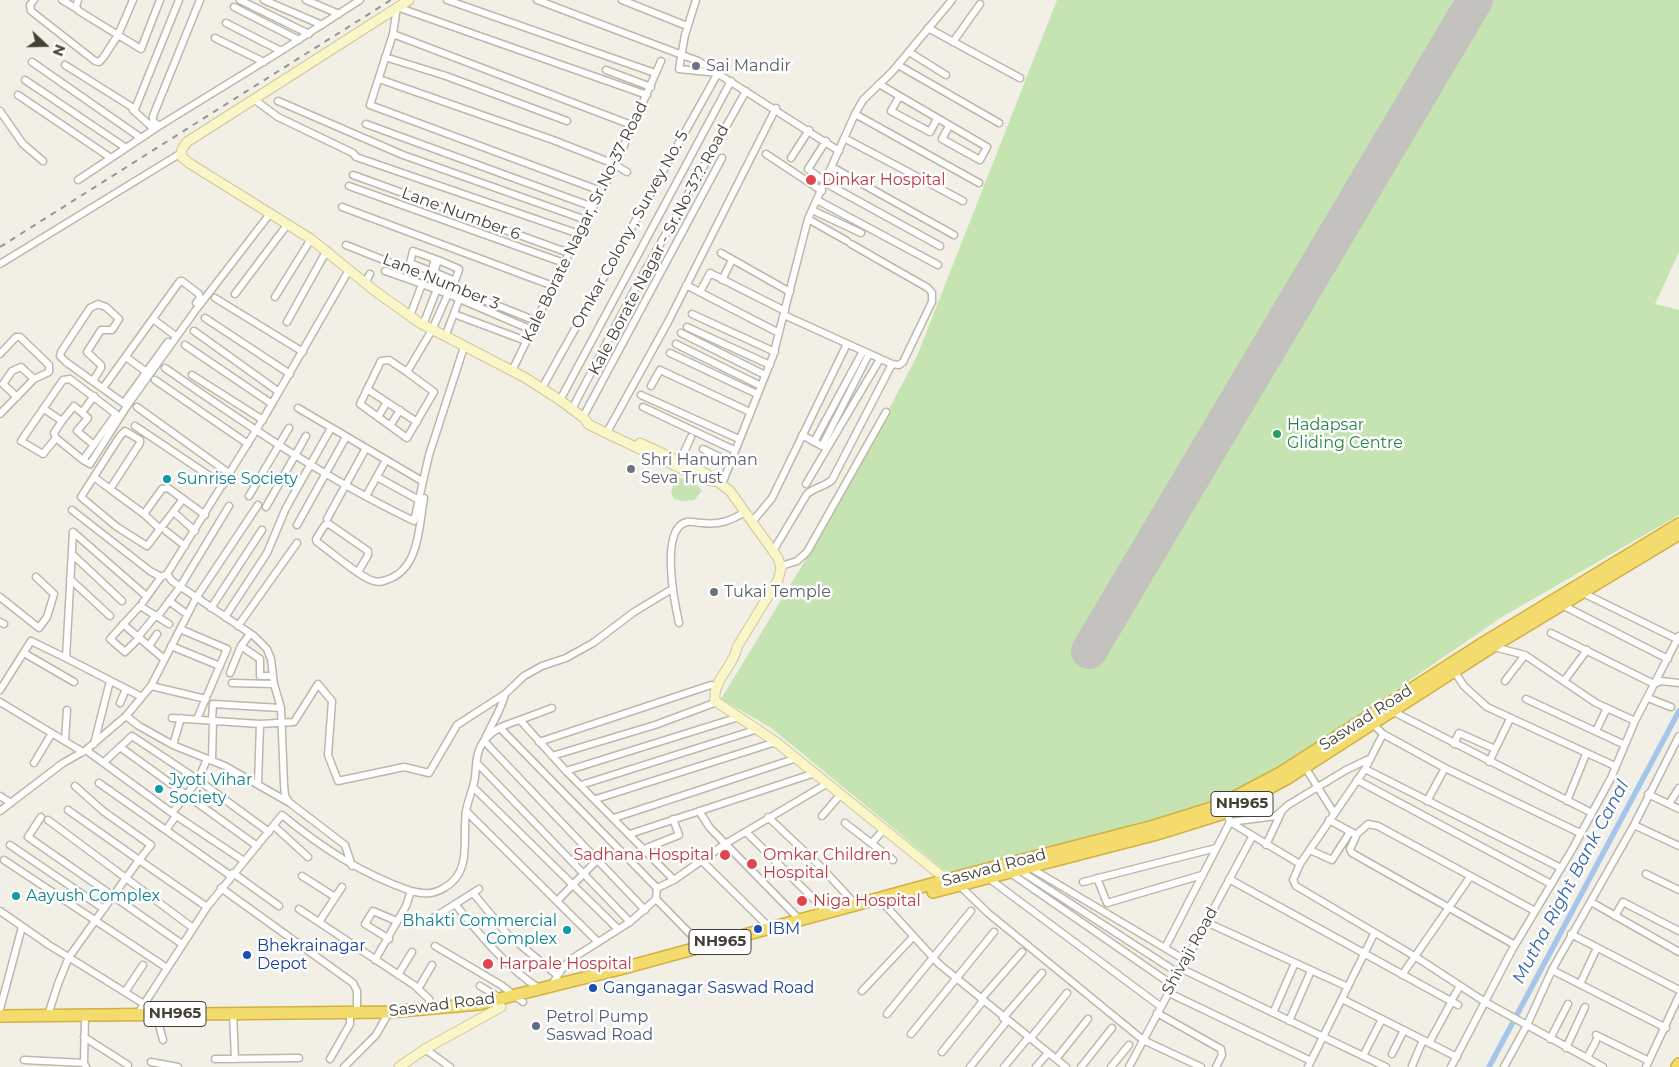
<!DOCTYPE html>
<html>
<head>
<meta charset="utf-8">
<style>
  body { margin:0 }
  #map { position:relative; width:1679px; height:1067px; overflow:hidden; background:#f2f0e6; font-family:Montserrat,sans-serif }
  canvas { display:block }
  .north { position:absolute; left:20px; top:20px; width:50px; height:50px; -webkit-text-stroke:4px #fff; paint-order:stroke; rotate:111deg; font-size:14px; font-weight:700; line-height:20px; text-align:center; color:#444036 }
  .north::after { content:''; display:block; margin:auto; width:18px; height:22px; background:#444036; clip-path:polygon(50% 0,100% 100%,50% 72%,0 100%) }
</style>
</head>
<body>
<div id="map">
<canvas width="1679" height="1067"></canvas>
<div class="north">N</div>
</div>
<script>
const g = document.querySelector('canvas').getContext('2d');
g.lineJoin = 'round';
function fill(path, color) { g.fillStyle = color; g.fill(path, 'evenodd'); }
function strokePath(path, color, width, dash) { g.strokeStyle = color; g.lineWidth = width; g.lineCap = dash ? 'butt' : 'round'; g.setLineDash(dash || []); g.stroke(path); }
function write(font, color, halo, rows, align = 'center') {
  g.font = font + ' Montserrat,sans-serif'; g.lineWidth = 5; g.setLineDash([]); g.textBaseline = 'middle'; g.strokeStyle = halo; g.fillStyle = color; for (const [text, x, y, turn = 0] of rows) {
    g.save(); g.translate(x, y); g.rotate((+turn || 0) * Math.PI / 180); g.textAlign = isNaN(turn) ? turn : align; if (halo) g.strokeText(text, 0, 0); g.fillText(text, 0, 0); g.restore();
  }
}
fill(new Path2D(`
  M1057 0H1679V252L1655 304 1679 310V515L1502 617 1279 770 1232 795 1159 822 949 874 770 727 721 699 834 513 917 356Z
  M688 475 702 491 694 500 684 501 674 499 671 493 676 476 687 480Z`), '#c5e4b1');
strokePath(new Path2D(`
  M1489 1067 1679 711`), '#a5c5eb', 5.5);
strokePath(new Path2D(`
  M1089 651 1475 0`), '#c4c2be', 36);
const street = new Path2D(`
  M34 0 30 5 31 11 95 61 99 62 103 58 118 35 141 49 160 0
  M62 0 77 9
  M78 0 76 7 79 11 118 35 133 0
  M200 0 153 116V121L159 126 281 51 360 0
  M240 0 309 34
  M264 0 322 25
  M306 0 339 14
  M447 0 655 73
  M537 0 698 61 839 151
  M622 0 687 26
  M234 7 299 40
  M226 23 281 51
  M928 28 1020 78
  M393 34 634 126
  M215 38 264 62
  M953 42 980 4
  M909 52 946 75
  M385 57 446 76 567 121
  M32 62 141 138
  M65 65 135 109 179 0
  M898 65 999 123
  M606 70 651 87
  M379 79 553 140 614 164 627 172
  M25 80 126 148
  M879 84 987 147 980 160 942 139 949 126
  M18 95 111 158
  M899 97 891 111 930 132 937 119
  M255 100 278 117 353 153 356 157 579 234
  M278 101 403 155 586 220
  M133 110 154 129
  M0 111 23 144 43 161
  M855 114 979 183
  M366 124 593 207
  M844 138 963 201
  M826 141 808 169 831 186 940 246
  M766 154 822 191
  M791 158 809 130
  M832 167 954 235
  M353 175 569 253
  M78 180 159 126
  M349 186 564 263
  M601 191 370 105 393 34 397 7 647 95
  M817 200 938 265
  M342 207 553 286
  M812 210 861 233
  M808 219 847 241
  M346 245 536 321
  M721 253 790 292
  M0 264 181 153
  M385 271 422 284
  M430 271 410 263 413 251 435 259 433 266
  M722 280 732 260
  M365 283 370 274
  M686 285 779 333
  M453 286 459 270V269L438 260 434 272 455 281
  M700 292 710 273 785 311
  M235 294 287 225
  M448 294 532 330
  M275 297 311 239
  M215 298 303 352
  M454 314 526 341
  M692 314 775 352
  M784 315 892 364 899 365 903 362 932 302V293L928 288 851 244
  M205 318 290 374
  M153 319 173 334
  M287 322 327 250
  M423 325 435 294
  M687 327 770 365
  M194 331 279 392
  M681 333 765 375
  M445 337 459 300
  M676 344 761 386
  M185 345 272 404
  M670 353 757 394
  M0 354 16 337H20L49 365V372L34 379 0 414
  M126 357 145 371
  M165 368C245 424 326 479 414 521L429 455 464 347
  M512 371 569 253 615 166 661 61
  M407 372 434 392 407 438 360 404 381 361 389 360 407 372 432 330 448 294 422 284 410 316
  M192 375 263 420
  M155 380 248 444
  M93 381 101 368V365L87 352 101 330H112L119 319 106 307 98 304 90 308 61 352 60 356 66 362 126 405
  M651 386 660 370 750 412
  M103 388 180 281H182L199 294 200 298 196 303
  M542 388 718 73 679 69 685 35 696 0
  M367 389 417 422
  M641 395 739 439
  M17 397 3 384 12 371 21 367 34 379
  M560 400 731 81
  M124 403 168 342
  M137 407 230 474
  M643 407 734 450
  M298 408 422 481
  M44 409 62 421 74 406 88 418 77 431 94 445
  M572 409 637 285 746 91
  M83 411 94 396
  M378 417 387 402
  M583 417 722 158
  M135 426 223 485
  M390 426 400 410
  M606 434 668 322 776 108
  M802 435 822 446 869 354
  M56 438 54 433 62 421
  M814 442 863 351
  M703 449 730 462
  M83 460 116 414 70 379 63 380 21 441 43 454 56 438 83 460 90 464 127 406 195 311 269 215
  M680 461 691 437
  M94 477 110 489
  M377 477 419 500
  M722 484 773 356 808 219 855 114 863 100 892 72 952 0
  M806 484 880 359
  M249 496 289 428
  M366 496 386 460
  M183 499 147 546 117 527 81 497 120 436 125 431 140 440V443L110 489 144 514 162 489 168 488 205 515
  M266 507 306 436
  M72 510 150 571 161 577 167 574
  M144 514 160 529
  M177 515 195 531
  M327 519 366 448
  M752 522 772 498 847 344
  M297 525 346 437
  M166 531 185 546
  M73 532 66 658 142 697
  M73 532 144 594
  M773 551 807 494C815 487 824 487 832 480L892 364
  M72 554 122 601
  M781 566 797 561 807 552 886 412
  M358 572 368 555V551L329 524 325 525 316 539 317 542C329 550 362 579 374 581 379 583 384 581 389 579 420 567 419 525 424 498
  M70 579 110 616
  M1583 593 1677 639
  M0 597 39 628 47 617 54 594 36 577
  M169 601 184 612
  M143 602 161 577
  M1560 604 1668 659
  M211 608 262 530
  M158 616 180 587 229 506
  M225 617 267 553 286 508 331 428
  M0 622 4 624
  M679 623C675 605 659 528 687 522 691 521 698 523 702 523 720 525 730 521 745 512
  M123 624 164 659
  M238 626 297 543
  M180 629 227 649 197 719
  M1551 633 1654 684 1661 681 1679 683
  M138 637 156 615
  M139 638 125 652 110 639 140 606 169 624
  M149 646 157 634
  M171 646 220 666
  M241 646 260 659V676H273
  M1494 647 1525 655 1596 703 1635 721
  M24 653 74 682
  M1454 671 1464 686 1487 707 1615 766
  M230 673 241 646 250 634
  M1505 681 1525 655
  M1564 681 1587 650
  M232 683 274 684
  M151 686 206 699
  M0 690 31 641 66 658
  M505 694C502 709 490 726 484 741L645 910
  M1648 698 1671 707
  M1526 699 1625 745
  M0 702 83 752
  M120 703 126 689
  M1392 711 1592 813
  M126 716 139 726 173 745 225 766 290 803 345 845 352 866
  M172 718 260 724 294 722 318 684 332 701 328 755 338 781 404 767 429 773 457 725 505 694 524 676 542 666 566 658 593 643 634 612 672 589
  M212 720 213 704 281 708
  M520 720 552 708
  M1372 723 1383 734 1365 769 1300 864 1293 880 1296 886 1416 957 1485 1002 1603 1067
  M500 728 657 888
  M1596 731 1607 708
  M1383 734 1445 768 1580 833
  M65 741 67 710
  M539 742 711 685 716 687
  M94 744 110 681
  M1454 744 1459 733 1495 749
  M173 745 181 718
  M120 747 257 846
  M86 750 172 813
  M552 756 655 725 717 702
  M207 759 198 780 269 832
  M212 761 213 720
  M104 762 132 736 198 780 172 813 244 861
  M1489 762 1510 719
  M34 763 52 733
  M477 763 630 922
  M1305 767 1334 813
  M1365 769 1561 868
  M566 771 739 717
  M1357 780 1551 884
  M99 783 231 876
  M258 784 260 724
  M581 785 758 729
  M473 787 618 929
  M1648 794 1679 809
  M0 796 11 803
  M596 799 776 742
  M1427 801 1445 768
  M1567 801 1586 754
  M290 803 285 796 284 784 281 708 274 684 271 659 267 649 254 636 172 581 167 574 266 414 349 270
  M1669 804 1679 788
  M1225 809 1230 822 1300 864
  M68 810 139 860 151 845 103 811 75 786
  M0 811 63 763 86 750 126 716 151 686 196 598 258 505
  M466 811 597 941
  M699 811 710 828 801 921
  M822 816 841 794
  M41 817 28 837 182 944
  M768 817 822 868 857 906
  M614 818 797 758
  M48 820 193 928
  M1329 820 1353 833
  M845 823 893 860
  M1634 825 1679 846
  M274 826 308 857
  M166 830 176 816
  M746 832 828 913
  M630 834 815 773
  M872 843 884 829
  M10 845 104 909
  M1266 845 1281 813
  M644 849 679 835 673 819
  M1310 850 1332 860 1350 832
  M4 860 167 968
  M702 861 771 929
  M1029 867 1185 960
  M1019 870 1178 973
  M1009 872 1171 984
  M233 873 279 906
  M1646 874 1679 890
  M302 876 335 897
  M987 877 1160 1006
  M1097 878 1107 903 1202 875
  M1229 879 1458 1005
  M1083 882 1216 848
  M959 885 988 913 1143 1040 1201 1067
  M221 888 353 983 357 991V1013
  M411 891C424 894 432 895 444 888 473 872 462 839 466 811 468 800 473 789 475 778 476 766 476 751 484 741 493 729 507 724 520 720L566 771 674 880
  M473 893 507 934 557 975
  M656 899 703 947
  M558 900 598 859
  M1591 902 1679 952
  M455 904C481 936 505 966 540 989
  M885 905 939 964 1066 1067
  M299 909 414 985 429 999 433 1009
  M0 911 49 945 144 1004
  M1615 916 1623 902 1679 931
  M433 918 479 889
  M319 922 342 887
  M1206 922 1348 987
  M1571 934 1679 990
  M389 939 365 924 373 911 394 920
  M1515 945 1352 853 1350 849 1357 834 1368 824 1378 826 1535 911
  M435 946 501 985 523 1002
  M1165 948 1230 822 1276 816 1288 805 1346 770 1369 759
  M1180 968 1386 1067
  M1552 970 1666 1028
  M398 975 412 952
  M1402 975 1470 877
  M1580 984 1597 948
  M480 986 500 998
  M551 986 564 966 573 958 630 922 656 899 657 888 674 880 725 844 828 783
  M418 989 432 965
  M862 991 913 937
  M125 992 143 965
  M1167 992 1311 1061
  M981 999 1022 952
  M1342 999 1457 1057
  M1451 1001 1460 986
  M0 1009 22 927
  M233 1013 235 1059
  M1157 1013 1221 1049 1222 1055 1216 1067
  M1273 1013 1295 963
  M156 1014 163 1040
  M887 1014 971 911
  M48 1015 58 984 69 957 139 860 207 907
  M85 1015 84 1063 86 1067
  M137 1015 207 907 282 815C322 848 362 874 411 891L406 906 375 960
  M1003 1018 1042 973
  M1289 1021 1311 971
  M911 1034 994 932
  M1596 1035 1649 1061
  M84 1037 128 1065
  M1030 1039 1067 993
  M1550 1039 1568 1004
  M1429 1043 1452 1001
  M1566 1048 1585 1007
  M425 1049 450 1067
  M942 1052 983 1001
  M1392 1054 1404 1030
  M1363 1056 1382 1019
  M1587 1058 1596 1041
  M215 1059 299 1058
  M330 1059 350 1024V1013
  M1056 1059 1088 1019
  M24 1060 84 1063
  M151 1062 178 1067
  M1412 1066 1423 1040
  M344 1067 376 1035 389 1012
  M970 1067 1007 1021
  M1004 1067 1028 1038
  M1036 1067 1048 1053
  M1081 1067 1112 1028
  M1111 1067 1129 1045
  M1129 1067 1252 837
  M1308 1067 1374 934
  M1451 1067 1512 950 1573 848 1611 778 1635 721 1679 636
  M1504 1067 1527 1025 1552 970 1634 825 1679 736
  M1646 1067 1679 996`);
const secondary = new Path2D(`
  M409 0 187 142 182 149 181 156 189 163 311 239 375 291 420 323 524 377 560 400 585 419 588 424 604 432 703 479 718 482 730 491 778 558 781 568 778 580 737 647C734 667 712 680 715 701L776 742 947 880
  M640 443 707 474
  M399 1067 425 1049 501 1007`);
const highway = new Path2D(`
  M933 892 1157 834 1221 814 1286 779 1490 648 1679 534
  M0 1016 389 1012 479 1004 620 969 961 876 1154 826 1218 806 1282 772 1485 642 1679 524
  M1677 1067 1679 1064`);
strokePath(street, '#bcb8a9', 9);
strokePath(secondary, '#cfc898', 11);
strokePath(highway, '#d2b13f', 14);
strokePath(street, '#fff', 6);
strokePath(secondary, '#fbf6c7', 9);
strokePath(highway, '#f4db6e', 11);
strokePath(new Path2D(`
  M0 247 391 0`), '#959595', 2, [6, 6]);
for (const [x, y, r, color] of [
  [696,66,5,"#6b7280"],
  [811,180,6,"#e0444e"],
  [1277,434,5,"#2e9e5b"],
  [631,469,5,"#6b7280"],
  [167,479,5,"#0f9aa8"],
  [714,592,5,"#6b7280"],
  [159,789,5,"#0f9aa8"],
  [725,855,6,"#e0444e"],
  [752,864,6,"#e0444e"],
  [16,896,5,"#0f9aa8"],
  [802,901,6,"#e0444e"],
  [758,929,5,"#1a4fb4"],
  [567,930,5,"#0f9aa8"],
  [247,955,5,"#1a4fb4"],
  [488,964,6,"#e0444e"],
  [593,988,5,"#1a4fb4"],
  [536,1026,5,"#5c6f8a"]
]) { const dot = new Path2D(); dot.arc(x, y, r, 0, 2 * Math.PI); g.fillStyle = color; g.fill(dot); strokePath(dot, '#fff', 2); }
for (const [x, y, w] of [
  [1242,804,62],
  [720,942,62],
  [175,1014,62]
]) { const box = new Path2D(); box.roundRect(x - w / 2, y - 12.5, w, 25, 4); g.fillStyle = '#fff'; g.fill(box); strokePath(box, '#444036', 1); }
write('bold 15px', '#444036', null, [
  ["NH965",1242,804],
  ["NH965",720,942],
  ["NH965",175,1014]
]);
write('16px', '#5b616d', '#fff', [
  ["Sai Mandir",706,66],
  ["Shri Hanuman",641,460],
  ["Seva Trust",641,478],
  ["Tukai Temple",724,592]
], 'left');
write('16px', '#be3a42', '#fff', [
  ["Dinkar Hospital",822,180],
  ["Sadhana Hospital",714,855,"right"],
  ["Omkar Children",763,855],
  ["Hospital",763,873],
  ["Niga Hospital",813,901],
  ["Harpale Hospital",499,964]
], 'left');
write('16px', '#444036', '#fff', [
  ["Lane Number 6",461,214,20],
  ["Kale Borate Nagar, Sr.No-37 Road",585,222,-64],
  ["Omkar Colony , Survey No. 5",630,230,-61],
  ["Kale Borate Nagar - Sr.No-3?? Road",659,250,-62],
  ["Lane Number 3",441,282,22],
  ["Saswad Road",1366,718,-33],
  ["Saswad Road",994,868,-15],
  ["Shivaji Road",1190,951,-61],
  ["Saswad Road",442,1005,-7]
]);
write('16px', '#27864d', '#fff', [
  ["Hadapsar",1287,425],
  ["Gliding Centre",1287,443]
], 'left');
write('16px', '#0d838f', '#fff', [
  ["Sunrise Society",177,479],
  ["Jyoti Vihar",169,780],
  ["Society",169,798],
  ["Aayush Complex",26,896],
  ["Bhakti Commercial",557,921,"right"],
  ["Complex",557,939,"right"]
], 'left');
write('16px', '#164399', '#fff', [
  ["IBM",768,929],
  ["Bhekrainagar",257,946],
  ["Depot",257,964],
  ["Ganganagar Saswad Road",603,988]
], 'left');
write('16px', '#4e5e75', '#fff', [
  ["Petrol Pump",546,1017],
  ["Saswad Road",546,1035]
], 'left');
write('italic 18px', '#3668a8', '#fff', [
  ["Mutha Right Bank Canal",1571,882,-62]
]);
</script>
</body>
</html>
